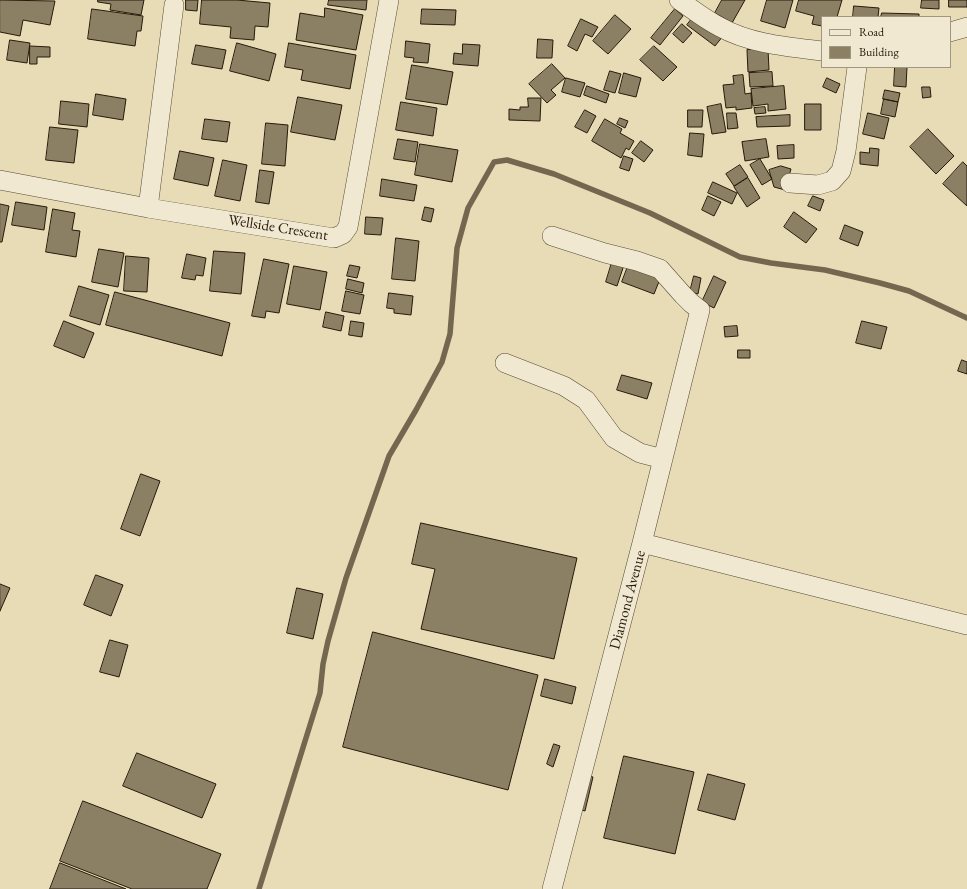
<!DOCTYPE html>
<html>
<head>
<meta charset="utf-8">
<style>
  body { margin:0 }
  #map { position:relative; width:967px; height:889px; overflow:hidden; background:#e8dcb6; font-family:"EB Garamond",serif }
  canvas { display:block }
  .legend { position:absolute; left:821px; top:16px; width:130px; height:52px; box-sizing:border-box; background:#f0e8d0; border:1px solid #a09682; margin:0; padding:5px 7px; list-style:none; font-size:12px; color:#271a0c }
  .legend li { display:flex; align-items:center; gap:8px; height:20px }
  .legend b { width:20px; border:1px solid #a09682 }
</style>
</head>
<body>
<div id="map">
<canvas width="967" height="889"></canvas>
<ul class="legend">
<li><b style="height:5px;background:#f0e8d0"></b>Road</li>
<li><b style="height:11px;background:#8b7f64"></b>Building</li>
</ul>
</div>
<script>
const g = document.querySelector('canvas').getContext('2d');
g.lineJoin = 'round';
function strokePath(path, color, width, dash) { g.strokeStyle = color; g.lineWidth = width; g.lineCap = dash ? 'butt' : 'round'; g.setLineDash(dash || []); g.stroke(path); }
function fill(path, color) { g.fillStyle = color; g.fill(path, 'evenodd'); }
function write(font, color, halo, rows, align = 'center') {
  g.font = font + ' "EB Garamond",serif'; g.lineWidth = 3.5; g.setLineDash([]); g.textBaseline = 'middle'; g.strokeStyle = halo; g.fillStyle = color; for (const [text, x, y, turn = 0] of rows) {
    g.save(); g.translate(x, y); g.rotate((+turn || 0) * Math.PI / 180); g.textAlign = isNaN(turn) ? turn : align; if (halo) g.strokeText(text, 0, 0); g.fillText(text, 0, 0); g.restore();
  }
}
strokePath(new Path2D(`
  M259 889 320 693 323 664 328 641 346 578 389 456 416 410 442 362 450 334 457 248 468 208 494 162 507 160 554 174 650 213 740 257 771 263 825 270 880 283 909 291 967 318`), '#73674f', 5.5);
const building = new Path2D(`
  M0 0 55 1 50 25 23 20 20 36 0 32Z
  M98 0H144L141 15 110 10 111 4 98 2Z
  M186 0H198L197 11 186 10Z
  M202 0H237L270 3 268 27 255 26 254 40 230 38 231 27 200 24Z
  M329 0H367L366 10 328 5Z
  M722 0H745L732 23 715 13Z
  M767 0H793L785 28 761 21Z
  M799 0H842L837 17H822V26L812 24 814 16 796 11Z
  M922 0H939V9L921 8Z
  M949 0H967V7H949Z
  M854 6 879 8 878 17H853Z
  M325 8 363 15 356 50 296 40 300 13 324 17Z
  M92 9 143 16 141 31H137L135 46 88 39Z
  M422 9 456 10 455 25 421 24Z
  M675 9 683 16 660 45 651 38Z
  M882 13 919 14V17H881Z
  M615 15 631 29 608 54 593 41Z
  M695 15 723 36 715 46 687 25Z
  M581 19 598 27 592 37 585 34 577 51 568 46Z
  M682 24 692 33 683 43 673 34Z
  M538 39 553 40 552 58H537Z
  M10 40 30 43 27 63 7 60Z
  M406 41 430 44 428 63 413 62 414 58 405 57Z
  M237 43 276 54 269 81 230 71Z
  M289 43 356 55 350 89 301 80 303 70 285 67Z
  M463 44 480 45 478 66 453 64 454 53 462 54Z
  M196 45 226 50 222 69 192 64Z
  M30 46 50 47V57H37V64H30Z
  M654 46 677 67 663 81 640 60Z
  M768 49 769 70 748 72 747 50Z
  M552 64 565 78 551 90 556 95 547 103 529 84Z
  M412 65 453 72 447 105 406 99Z
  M895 67H907L906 87 894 86Z
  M610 71 621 74 615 93 604 90Z
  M772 72 773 86 750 87 749 73Z
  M624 73 641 78 636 97 619 93Z
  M743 75 745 94 751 93 752 108 736 110V107L726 108 723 85 734 84 733 76Z
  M566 78 585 83 580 97 562 92Z
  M827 78 840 84 836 93 823 87Z
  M587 86 609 94 606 103 584 95Z
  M784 86 786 109 768 111V104L753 106 751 89Z
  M922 87H930L931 97 923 98Z
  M885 90 900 93 898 102 883 99Z
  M96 94 126 99 123 120 93 115Z
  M298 97 342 105 335 140 291 132Z
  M528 98H541L540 121 509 120V109L520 110V107H528Z
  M884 99 898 102 895 117 881 114Z
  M61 101 89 104 87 127 59 124Z
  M401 102 437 108 433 136 396 130Z
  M721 104 726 132 712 134 707 107Z
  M805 104H821V130H805Z
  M765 107 766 113 755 114 754 108Z
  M585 110 596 116 587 133 575 127Z
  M688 110H703L702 127H688Z
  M727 113H736L738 128 728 129Z
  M868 113 889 118 884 139 863 134Z
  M790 115V126L757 127 756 117Z
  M620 118 628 121 625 128 617 124Z
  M205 119 230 122 227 142 202 139Z
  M605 119 622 129 620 133 634 141 629 150 626 148 621 158 592 141Z
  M266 123 288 125 285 166 262 164Z
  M50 127 78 130 74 163 46 160Z
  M928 129 954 156 936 174 910 147Z
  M690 133 704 134 702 157 688 155Z
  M398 139 418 142 415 162 394 159Z
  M766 139 769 157 745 161 742 142Z
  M641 141 653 150 644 162 632 153Z
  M420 144 458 150 452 182 415 175Z
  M794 145V158L778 159 777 146Z
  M870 148 879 149 878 166 860 164V152L869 153Z
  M180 151 214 158 208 186 174 179Z
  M624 156 633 159 629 171 620 168Z
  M760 159 772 179 762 185 750 165Z
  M223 160 247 165 240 201 215 196Z
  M963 162 967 166V206L943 184Z
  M740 165 748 177 734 186 726 174Z
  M781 166 791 169 785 190 774 187 769 170Z
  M260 170 274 172 269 204 256 202Z
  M748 178 760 198 747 207 734 187Z
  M382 179 417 185 414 201 380 196Z
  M713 182 737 193 732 204 708 193Z
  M708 196 721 202 714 216 702 210Z
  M813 196 824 200 820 211 808 206Z
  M16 202 47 207 44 230 12 225Z
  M0 204 9 206 2 242H0Z
  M425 207 434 209 431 222 422 220Z
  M53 209 75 213 72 230 80 231 76 257 46 252Z
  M794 212 817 229 806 243 784 227Z
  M366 217 383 218 381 235 365 234Z
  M845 225 863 232 858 246 840 239Z
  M396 238 419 241 415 281 392 279Z
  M99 249 124 253 118 287 92 282Z
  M214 251 245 253 241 294 210 291Z
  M187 254 206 258 203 276 196 275 195 280 182 278Z
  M126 256 149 258 147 292 124 291Z
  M264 259 289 264 279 313 266 311 265 318 252 316Z
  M613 259 625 262 617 286 606 282Z
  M630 261 662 274 654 294 622 282Z
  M350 265 360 267 357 278 347 276Z
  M294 266 327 272 320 310 287 304Z
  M694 276 701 278 698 294 690 292Z
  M714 276 726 282 714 308 702 302Z
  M348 279 364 283 362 293 346 289Z
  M79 286 109 295 100 325 70 316Z
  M346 291 364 295 360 314 342 311Z
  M115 292 230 323 222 356 106 325Z
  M389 293 413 296 411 315 394 313V309L387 308Z
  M326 312 344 316 341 331 323 327Z
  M64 321 94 333 84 358 54 346Z
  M351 321 364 323 362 337 349 335Z
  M862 321 887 327 881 349 856 343Z
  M737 326 738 336 725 337 724 327Z
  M738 350H750V358H738Z
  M962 360 967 362V374L958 371Z
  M622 375 652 383 647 399 617 390Z
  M141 474 160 481 140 536 121 529Z
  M421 523 577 558 554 659 421 629 435 569 412 564Z
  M96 575 123 585 111 616 84 605Z
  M0 584 10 588 0 611Z
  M297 588 323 594 313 639 287 633Z
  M373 632 538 675 508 790 343 747Z
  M110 640 128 645 119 677 100 672Z
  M545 679 576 687 572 704 541 696Z
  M554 744 560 746 553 767 547 764Z
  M137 753 216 784 202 818 123 786Z
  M624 756 694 772 675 854 604 838Z
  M708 774 745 784 735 820 698 810Z
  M586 775 593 777 585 811 578 809Z
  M83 801 221 854 207 889H132L60 861Z
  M60 863 126 889H50Z`);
fill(building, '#8b7f64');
strokePath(building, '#271a0c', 1);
const minor = new Path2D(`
  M679 0C692 9 706 20 720 27 750 44 789 47 822 51
  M950 32 967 27
  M0 180 148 208 334 238 343 234 348 227 389 0
  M790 183 818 185 832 181 841 171 846 151 857 67
  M148 208 174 5
  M552 236 605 253 637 261 660 269 683 295 691 303 700 310 642 543 552 889
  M505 363 564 386 586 400 614 438 640 453 663 459
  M642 543 967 625`);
strokePath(minor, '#574a36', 20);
strokePath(minor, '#f0e8d0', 19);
write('15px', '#271a0c', '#f0e8d0', [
  ["Wellside Crescent",278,228,9],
  ["Diamond Avenue",628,600,-75]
]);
</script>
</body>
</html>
